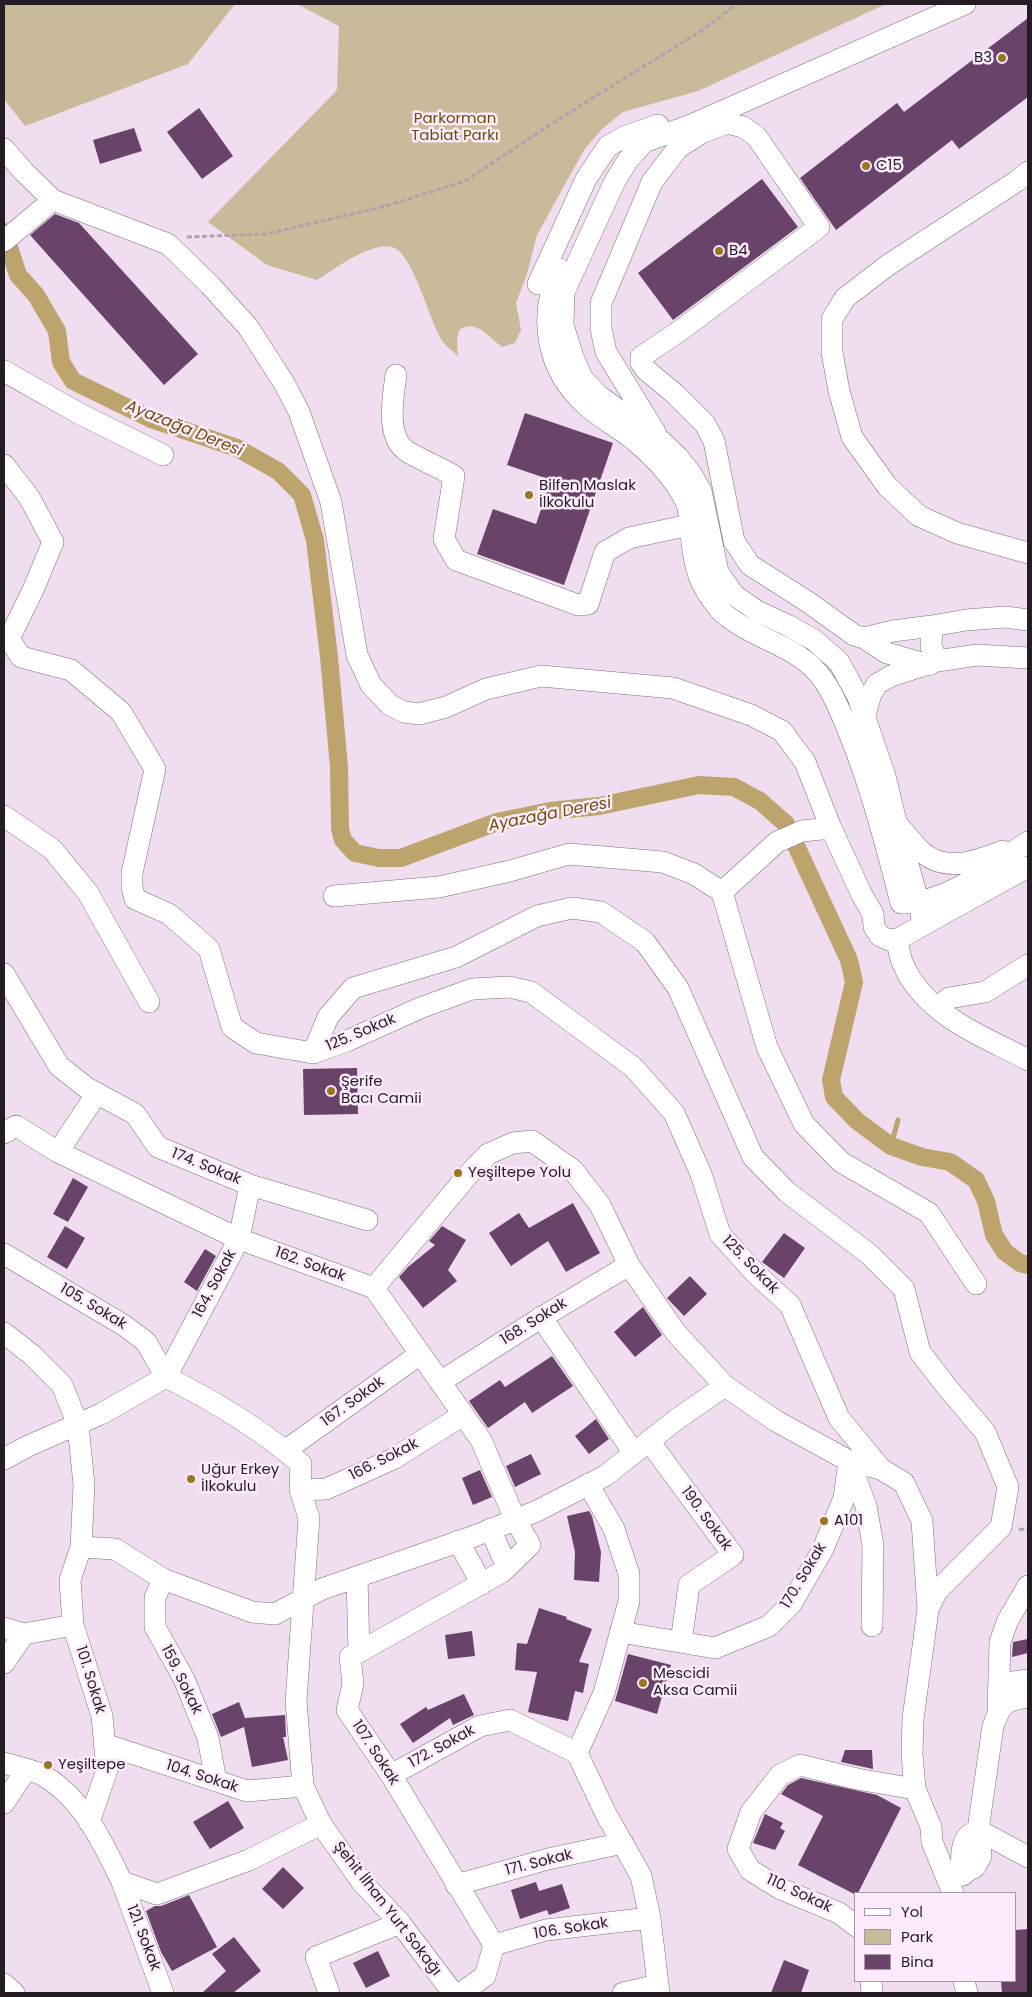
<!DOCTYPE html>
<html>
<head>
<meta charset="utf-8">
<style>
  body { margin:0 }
  #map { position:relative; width:1032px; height:1997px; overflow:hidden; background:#f0ddf0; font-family:Poppins,sans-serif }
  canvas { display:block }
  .frame { position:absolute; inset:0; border:5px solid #241e24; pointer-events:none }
  .legend { position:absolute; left:854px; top:1892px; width:162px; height:90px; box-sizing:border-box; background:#fdebfd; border:1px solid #a699a6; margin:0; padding:6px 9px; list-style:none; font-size:15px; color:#241e24 }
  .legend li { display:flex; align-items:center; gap:10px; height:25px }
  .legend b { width:25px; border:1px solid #a699a6 }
</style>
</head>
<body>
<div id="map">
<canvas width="1032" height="1997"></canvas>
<div class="frame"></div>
<ul class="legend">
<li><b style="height:6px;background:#fff"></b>Yol</li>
<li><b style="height:14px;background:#c9ba99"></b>Park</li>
<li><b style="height:14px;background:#6a436b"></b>Bina</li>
</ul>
</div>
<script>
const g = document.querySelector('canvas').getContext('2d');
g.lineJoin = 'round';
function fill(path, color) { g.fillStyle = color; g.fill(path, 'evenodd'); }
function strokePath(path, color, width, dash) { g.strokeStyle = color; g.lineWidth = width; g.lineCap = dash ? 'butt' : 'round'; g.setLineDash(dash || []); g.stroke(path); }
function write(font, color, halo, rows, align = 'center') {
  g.font = font + ' Poppins,sans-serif'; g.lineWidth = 5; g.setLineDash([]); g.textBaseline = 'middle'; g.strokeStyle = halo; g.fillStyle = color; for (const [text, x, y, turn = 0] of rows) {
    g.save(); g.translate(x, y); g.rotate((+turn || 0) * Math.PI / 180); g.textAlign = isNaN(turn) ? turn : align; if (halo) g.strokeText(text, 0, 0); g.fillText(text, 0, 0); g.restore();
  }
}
fill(new Path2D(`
  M4 4H235L188 64 25 126 4 99Z
  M297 4H886L698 91 623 112 602 129 584 150 537 235 527 274 516 303 521 330 515 343 502 347C489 337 475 318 459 330L457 340 458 356C454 352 448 348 444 343 429 323 414 253 392 247 372 241 333 270 317 280L267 265 208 222 337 90 339 26Z`), '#c9ba99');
strokePath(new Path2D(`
  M891 1146 898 1120`), '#bda46c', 5);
strokePath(new Path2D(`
  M4 232 18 275 36 295 57 331 61 362 73 381 151 419 237 448 278 471 302 495 315 540 329 657 339 767 340 829 343 840 355 853 379 858H401L497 822 550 811 599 806 699 785 734 787 760 801 786 824 849 960 854 982 831 1080 834 1097 857 1121 891 1146 922 1157 950 1162 976 1180 986 1201 994 1235 1005 1252 1020 1263 1028 1265`), '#bda46c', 18);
fill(new Path2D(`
  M1028 18V97L959 149 952 140 836 230 800 178 897 103 904 112Z
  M199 108 233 156 202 179 167 132Z
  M134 128 142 151 100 164 93 140Z
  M762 179 798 227 673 320 638 273Z
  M55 214 79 223 198 354 164 385 30 235Z
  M525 413 613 443 564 585 477 554 493 509 536 524 551 480 507 465Z
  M357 1068 358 1114 304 1115 303 1069Z
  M73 1178 88 1187 68 1222 53 1214Z
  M573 1203 600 1253 566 1272 548 1241 511 1266 489 1233 519 1213 529 1228Z
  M65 1226 85 1238 67 1269 47 1257Z
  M442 1226 466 1240 448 1270 457 1281 423 1308 399 1277 408 1267 435 1245 429 1241Z
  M784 1233 805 1248 784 1278 762 1262Z
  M205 1249 216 1256 197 1291 184 1282Z
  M690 1276 707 1294 684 1316 667 1298Z
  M643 1307 662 1335 635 1357 614 1332Z
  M552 1356 573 1386 532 1413 525 1402 488 1428 469 1401 500 1380 505 1387Z
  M596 1419 609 1439 589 1454 575 1436Z
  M531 1454 541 1474 515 1487 506 1466Z
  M480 1470 492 1497 473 1505 462 1478Z
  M589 1511 592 1516 601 1552 599 1582 574 1580 575 1552 567 1516Z
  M539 1608 567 1617 566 1619 592 1629 579 1662 589 1664 583 1693 575 1691 568 1721 528 1712 537 1672 515 1670 517 1643 527 1644Z
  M472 1631 475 1656 448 1659 445 1635Z
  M1028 1639V1653L1012 1657 1013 1642Z
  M628 1654 671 1665 657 1714 615 1701Z
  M464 1694 474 1715 453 1725 450 1718 413 1743 400 1724 426 1707 428 1710Z
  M239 1702 245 1718 285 1715 286 1737H283L288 1760 252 1767 244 1727 221 1737 212 1714Z
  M845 1750H872L873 1769 841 1762Z
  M801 1778 877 1795 901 1808 858 1893 856 1895 798 1865 823 1816 781 1794 788 1785Z
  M228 1801 244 1828 210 1849 193 1822Z
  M765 1814 783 1823 780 1828 785 1831 775 1850 753 1843Z
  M283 1867 304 1888 283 1909 262 1889Z
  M536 1882 539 1891 562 1884 570 1908 549 1915 547 1910 520 1919 511 1890Z
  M189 1895 217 1947 172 1971 161 1952 146 1911 155 1906H161Z
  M1028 1929V1993H1002L1001 1981H1016V1930Z
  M234 1937 261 1971 233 1993H202L226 1971 212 1954Z
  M378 1951 390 1976 366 1988 353 1963Z
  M784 1960 809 1970 801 1993H771Z`), '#6a436b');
const minor = new Path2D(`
  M4 149 24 172 53 200 168 244 210 285 248 327 284 383 299 412 331 502 357 655 371 685 390 705 404 712 419 714 446 707 486 689 541 676 673 688 751 715 782 731 805 762 831 828 862 895 873 914 874 927 880 936 889 940 898 939 1028 867
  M1028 172 1017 181 888 265 845 298 832 319V352L839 391 852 437 887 486 919 516 957 533 1028 553
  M4 241 53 200
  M559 269C538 318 546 370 587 406 602 419 619 428 634 440 654 457 675 479 686 502 690 511 690 523 691 533 694 566 698 584 720 610 724 615 730 618 735 622 765 642 803 649 824 681 834 695 841 713 848 730 871 786 886 845 901 903
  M538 284 586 179 608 146 624 137 658 125
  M4 371 80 414 163 455
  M396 375C393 397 385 438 408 452 423 461 439 467 454 476L444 539 456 560 578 605 588 604 605 552 629 538 703 522
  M655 432 606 352 601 329V303L652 182 678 148 703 132 728 123 743 127 756 136 819 227 681 330 641 357V363L646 370 675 394 705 424 714 441 734 541 750 565 808 602 854 635 864 638 887 653 929 665
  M4 465 29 497 53 542 33 590 9 639 21 657 71 670 121 712 155 769 132 873V887L135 899 169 914 209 949 232 1027 256 1043 313 1053 347 1041 420 1008 472 989 509 987 531 992 633 1067 674 1113 701 1174 720 1234 755 1273 790 1305 839 1418 881 1469
  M932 626 931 646 937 661
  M864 638 893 631 932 626 966 620 1005 617 1028 620
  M864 718 871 694 877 684 891 676 937 661 977 655 1028 658
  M4 816 52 849 88 893 149 1002
  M898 825C906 834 913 844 922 852 946 873 977 861 1003 851
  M722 892 767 1047 804 1124 841 1162 929 1213 976 1284
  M722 892 777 842 802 831 831 828
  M334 896 439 887 510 871 569 854 663 862 694 874 722 892
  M905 903C953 901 990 866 1028 842
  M920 926 922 920 920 907 896 822 885 776 858 697 839 662 814 640 787 625 757 611 734 595 718 572 701 491 690 472 678 457 659 439 599 396 582 378 573 357 563 325 564 292 615 181 628 160 644 142 691 125 965 4
  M898 939C898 954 902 963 909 976 936 1020 985 1037 1028 1060
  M4 974 59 1066 87 1088 135 1114 158 1147 250 1185 367 1220
  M937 1008 949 998 985 992 1028 965
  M313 1053 328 1017 353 988 456 957 537 916 572 908 601 912 645 942 678 988 753 1157 787 1192 869 1254 904 1289 920 1352 946 1386 985 1432 1008 1487 1001 1527 937 1591 928 1609 924 1639 913 1719 912 1754 915 1789 931 1827 932 1842 953 1893
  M4 1133 16 1126 58 1152 239 1239 374 1288 481 1440 515 1519 530 1545 502 1572 350 1657 353 1684 347 1710 391 1775 494 1945 485 1976 461 1993
  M58 1152 97 1093
  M4 1254 125 1326 146 1342 166 1377
  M374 1288 468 1175 488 1154 513 1143 532 1141 573 1170 600 1205 629 1265 676 1333 725 1386 776 1421 849 1461 881 1469 904 1483 922 1521 928 1609
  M541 1317 634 1453
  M4 1333 32 1355 62 1385 78 1425 84 1485 81 1547 70 1580 73 1625 102 1716 107 1770 89 1822
  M166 1377 239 1239 250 1185
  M440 1382 534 1322 629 1265
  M649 1441 733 1555 689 1585 681 1642
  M286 1450 420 1354
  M4 1459 28 1446 101 1414 166 1377C212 1400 262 1430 301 1464L300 1490 309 1518 296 1701 303 1786 321 1824 361 1881 400 1923 453 1993
  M850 1463 866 1506 873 1545 872 1626
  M588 1484 614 1529 629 1574V1601L604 1693 577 1753 606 1814 641 1876 650 1918 659 1993
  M300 1490 326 1489 393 1459 463 1415
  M490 1529 507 1567
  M458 1541 482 1584
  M81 1547 115 1549 163 1579 252 1612 275 1614 322 1589 472 1537 537 1511 605 1476 677 1419 725 1386
  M357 1577 359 1652
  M163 1579 155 1598V1627L184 1679 208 1738 216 1781
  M4 1628 24 1634 73 1625
  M620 1632 715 1648 769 1626 791 1604 823 1549 844 1498 849 1461
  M4 1663 24 1634
  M999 1684 1028 1680
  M998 1710 1000 1642 1008 1620 1028 1586
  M104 1744 247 1791 303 1786
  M4 1763C16 1767 33 1769 44 1776 83 1799 103 1843 122 1882L157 1894 249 1860 321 1824
  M391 1775 480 1726 510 1720 577 1753
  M4 1803 26 1770
  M978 1830 1028 1857
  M963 1875C961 1863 960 1847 967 1837 970 1834 975 1832 978 1830
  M949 1881 975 1867 981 1856 978 1830 993 1726C1001 1704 1005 1700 1028 1697
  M122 1882 163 1993
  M456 1885 548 1859 623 1843
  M856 1926 839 1913 781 1889 750 1870 738 1849 751 1812 780 1775 800 1765 857 1779 915 1789
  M494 1945 546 1930 650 1918
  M871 1981 872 1993
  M964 1981 967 1993
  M4 1984 14 1993
  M329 1993 316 1957 400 1923
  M623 1993 658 1985`);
strokePath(minor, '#7f6e7f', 22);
strokePath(new Path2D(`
  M187 237 266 234 386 206 465 181 562 117 701 31 737 4
  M1019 1529 1028 1530`), '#b0a1b0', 3, [5, 2.5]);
strokePath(minor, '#fff', 21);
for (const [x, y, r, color] of [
  [1002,58,5,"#997721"],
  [866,166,5,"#997721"],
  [719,251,5,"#997721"],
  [529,495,5,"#997721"],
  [331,1091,5,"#997721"],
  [458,1173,5,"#997721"],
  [191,1479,5,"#997721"],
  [824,1521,5,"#997721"],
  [643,1683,5,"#997721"],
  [48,1765,5,"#997721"]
]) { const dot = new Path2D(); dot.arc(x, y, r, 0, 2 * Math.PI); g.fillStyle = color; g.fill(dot); strokePath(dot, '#fdebfd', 2); }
write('15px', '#241e24', '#fdebfd', [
  ["B3",992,58,"right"],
  ["C15",876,166],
  ["B4",729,251],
  ["Bilfen Maslak",539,486],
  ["İlkokulu",539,503],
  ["Şerife",341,1082],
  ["Bacı Camii",341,1099],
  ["Yeşiltepe Yolu",468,1173],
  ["Uğur Erkey",201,1470],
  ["İlkokulu",201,1487],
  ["A101",834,1521],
  ["Mescidi",653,1674],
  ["Aksa Camii",653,1691],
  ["Yeşiltepe",58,1765]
], 'left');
write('15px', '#674e05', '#fdebfd', [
  ["Parkorman",455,119],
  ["Tabiat Parkı",455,136]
]);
write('15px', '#241e24', '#fdebfd', [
  ["125. Sokak",361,1033,-23],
  ["174. Sokak",206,1167,22],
  ["162. Sokak",310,1265,20],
  ["125. Sokak",750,1265,46],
  ["164. Sokak",215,1284,-62],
  ["105. Sokak",93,1307,31],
  ["168. Sokak",534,1322,-32],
  ["167. Sokak",353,1402,-36],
  ["166. Sokak",384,1460,-27],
  ["190. Sokak",706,1519,54],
  ["170. Sokak",804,1576,-59],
  ["101. Sokak",90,1680,73],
  ["159. Sokak",181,1680,64],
  ["172. Sokak",442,1747,-29],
  ["107. Sokak",375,1753,57],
  ["104. Sokak",202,1777,18],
  ["171. Sokak",539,1863,-14],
  ["110. Sokak",799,1894,25],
  ["Şehit İlhan Yurt Sokağı",387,1909,52],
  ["106. Sokak",571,1929,-9],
  ["121. Sokak",143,1938,69]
]);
write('italic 16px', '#6a5009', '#fdebfd', [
  ["Ayazağa Deresi",184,429,22],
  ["Ayazağa Deresi",550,815,-11]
]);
</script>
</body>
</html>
